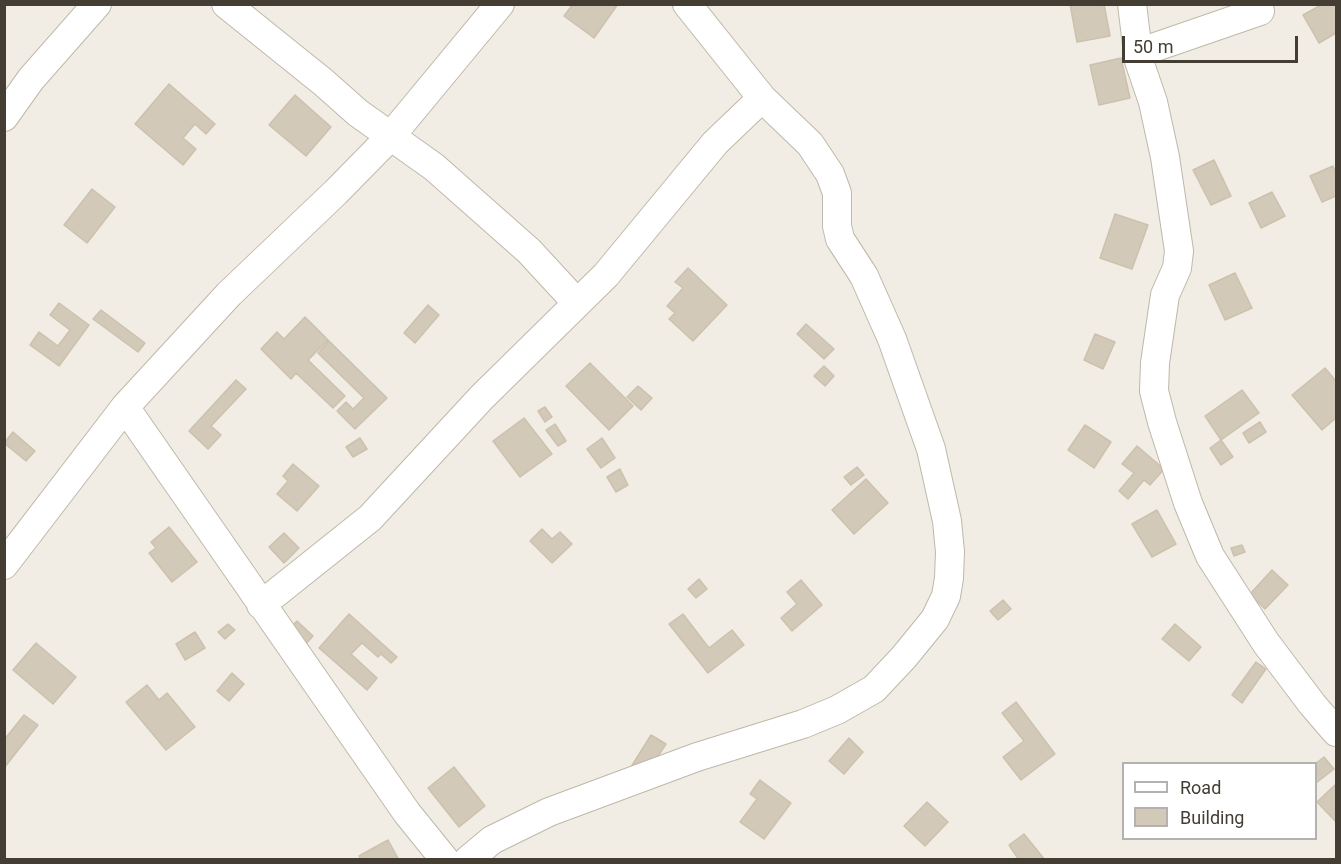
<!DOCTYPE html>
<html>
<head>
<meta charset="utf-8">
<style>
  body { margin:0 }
  #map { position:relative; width:1341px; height:864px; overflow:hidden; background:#f1ede4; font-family:Roboto,sans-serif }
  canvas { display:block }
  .frame { position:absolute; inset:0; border:6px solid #433d34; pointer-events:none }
  .legend { position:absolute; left:1122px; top:762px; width:195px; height:78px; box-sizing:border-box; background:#fff; border:2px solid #b4b1ae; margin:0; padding:8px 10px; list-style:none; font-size:18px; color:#433d34 }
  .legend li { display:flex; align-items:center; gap:12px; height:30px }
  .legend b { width:30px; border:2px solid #b4b1ae }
  .scale { position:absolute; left:1122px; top:36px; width:176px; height:27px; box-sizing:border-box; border:3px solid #433d34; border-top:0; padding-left:8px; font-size:18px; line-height:21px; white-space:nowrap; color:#433d34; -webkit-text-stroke:4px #fff; paint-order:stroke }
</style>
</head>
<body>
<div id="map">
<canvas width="1341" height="864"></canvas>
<div class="frame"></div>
<ul class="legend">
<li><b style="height:8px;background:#fff"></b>Road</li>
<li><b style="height:16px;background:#d2c9b9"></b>Building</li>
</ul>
<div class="scale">50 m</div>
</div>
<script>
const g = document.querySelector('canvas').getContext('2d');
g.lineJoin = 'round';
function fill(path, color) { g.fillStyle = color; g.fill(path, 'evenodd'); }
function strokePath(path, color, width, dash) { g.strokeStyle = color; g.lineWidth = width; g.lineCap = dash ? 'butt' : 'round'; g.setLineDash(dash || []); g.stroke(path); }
const building = new Path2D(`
  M573 4H618L594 38 564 16Z
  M1070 4H1104L1110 36 1077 42Z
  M1323 4H1336V33L1319 43 1303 15Z
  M1121 58 1130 98 1099 105 1090 65Z
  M169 84 215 124 206 134 195 124 183 138 196 149 183 165 135 124Z
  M295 95 331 127 306 156 269 125Z
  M1214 160 1231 196 1211 205 1193 170Z
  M1333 166 1336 173V196L1322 202 1310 176Z
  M92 189 115 207 87 243 64 225Z
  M1272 192 1285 216 1261 228 1249 203Z
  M1115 214 1148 225 1132 269 1100 258Z
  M688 268 727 305 693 341 669 319 675 313 667 306 683 288 675 282Z
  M1235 273 1252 308 1225 320 1209 285Z
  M59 303 89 325 59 366 30 345 39 332 58 346 70 330 50 315Z
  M428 305 439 315 415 343 404 333Z
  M101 310 145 343 138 352 93 319Z
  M305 317 328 340 308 360 345 396 333 408 296 373 291 379 261 349 277 332 284 339Z
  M806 324 834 349 824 359 797 334Z
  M1095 334 1115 342 1103 369 1084 360Z
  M329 341 387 398 355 429 337 411 346 402 353 409 364 398 318 353Z
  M590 363 633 406 609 430 566 386Z
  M824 366 834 376 825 386 814 376Z
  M1325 368 1336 381V418L1322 430 1292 395Z
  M236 380 246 389 211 426 221 435 208 449 189 431Z
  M638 386 652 398 641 410 627 397Z
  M1242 390 1259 413 1221 440 1205 416Z
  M545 407 552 417 545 422 538 411Z
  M524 418 552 454 520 477 493 441Z
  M1260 422 1266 432 1249 443 1243 433Z
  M555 424 566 441 558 446 546 430Z
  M1085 425 1111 442 1094 468 1068 450Z
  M13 432 35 451 26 461 4 443Z
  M360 438 367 449 353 457 346 447Z
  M602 438 615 458 601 468 587 449Z
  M1221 440 1233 457 1221 465 1210 448Z
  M1137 446 1164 469 1150 485 1144 480 1128 499 1119 491 1134 473 1122 464Z
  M293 464 319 486 297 511 277 494 288 481 283 476Z
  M857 467 864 475 851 485 844 477Z
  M620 469 628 485 616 492 607 477Z
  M866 479 888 503 854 534 832 510Z
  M1157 510 1176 544 1152 557 1132 524Z
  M169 527 197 562 172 582 149 553 156 548 151 542Z
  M542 529 552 539 560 532 572 544 552 563 530 541Z
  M284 533 299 548 284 563 269 547Z
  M1242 545 1245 552 1234 556 1231 548Z
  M1272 570 1288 585 1265 609 1250 594Z
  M699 579 707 589 696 598 688 589Z
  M801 580 822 605 792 631 781 618 797 604 787 592Z
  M1003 600 1011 609 998 620 990 611Z
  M349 614 397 657 391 663 381 654 378 657 362 643 351 654 377 678 367 690 319 648Z
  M683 614 709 648 732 630 744 645 708 673 669 624Z
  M297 621 313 636 302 648 286 632Z
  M228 624 235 630 225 639 218 632Z
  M1175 624 1201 647 1189 661 1162 639Z
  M195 632 205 648 185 660 176 644Z
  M36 643 76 677 53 704 13 670Z
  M1256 662 1266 669 1242 703 1232 695Z
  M232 673 244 684 229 701 217 691Z
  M147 685 159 700 167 693 195 727 166 750 126 702Z
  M1016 702 1055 754 1021 780 1003 757 1024 741 1002 713Z
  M24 715 38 725 4 768V740Z
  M651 735 666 744 645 776 631 767Z
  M849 738 863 752 844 774 829 761Z
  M1324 757 1334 769 1316 783 1315 764Z
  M454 767 485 806 459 827 428 788Z
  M760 780 791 803 764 839 740 822 757 799 750 794Z
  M1336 784V822L1317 802Z
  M927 802 948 822 925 846 904 826Z
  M1024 834 1045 860H1019L1009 845Z
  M388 840 399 860H361L359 856Z`);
fill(building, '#d2c9b9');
strokePath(building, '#cdc1ad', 1.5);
const minor = new Path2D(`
  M226 4 323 82 358 113 434 167 529 251 577 303
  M1132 4 1139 61 1153 102 1165 157 1179 251 1177 268 1165 295 1155 363 1154 391 1162 422 1188 503 1210 556 1266 643 1312 704 1336 732
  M1138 53 1260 11
  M4 117 31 79 97 4
  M125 407 407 813 445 860
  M4 565 125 407 229 294 336 192 390 137 500 4
  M261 605 370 518 482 397 606 275 715 143 762 98
  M468 860 492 840 549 812 697 757 803 724 837 710 874 689 904 657 935 619 946 596 949 578 950 552 947 521 931 449 892 339 864 276 840 239 837 226V193L830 174 810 144 762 98 687 4`);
strokePath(minor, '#bfb8aa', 30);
strokePath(minor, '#fff', 28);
</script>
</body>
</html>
